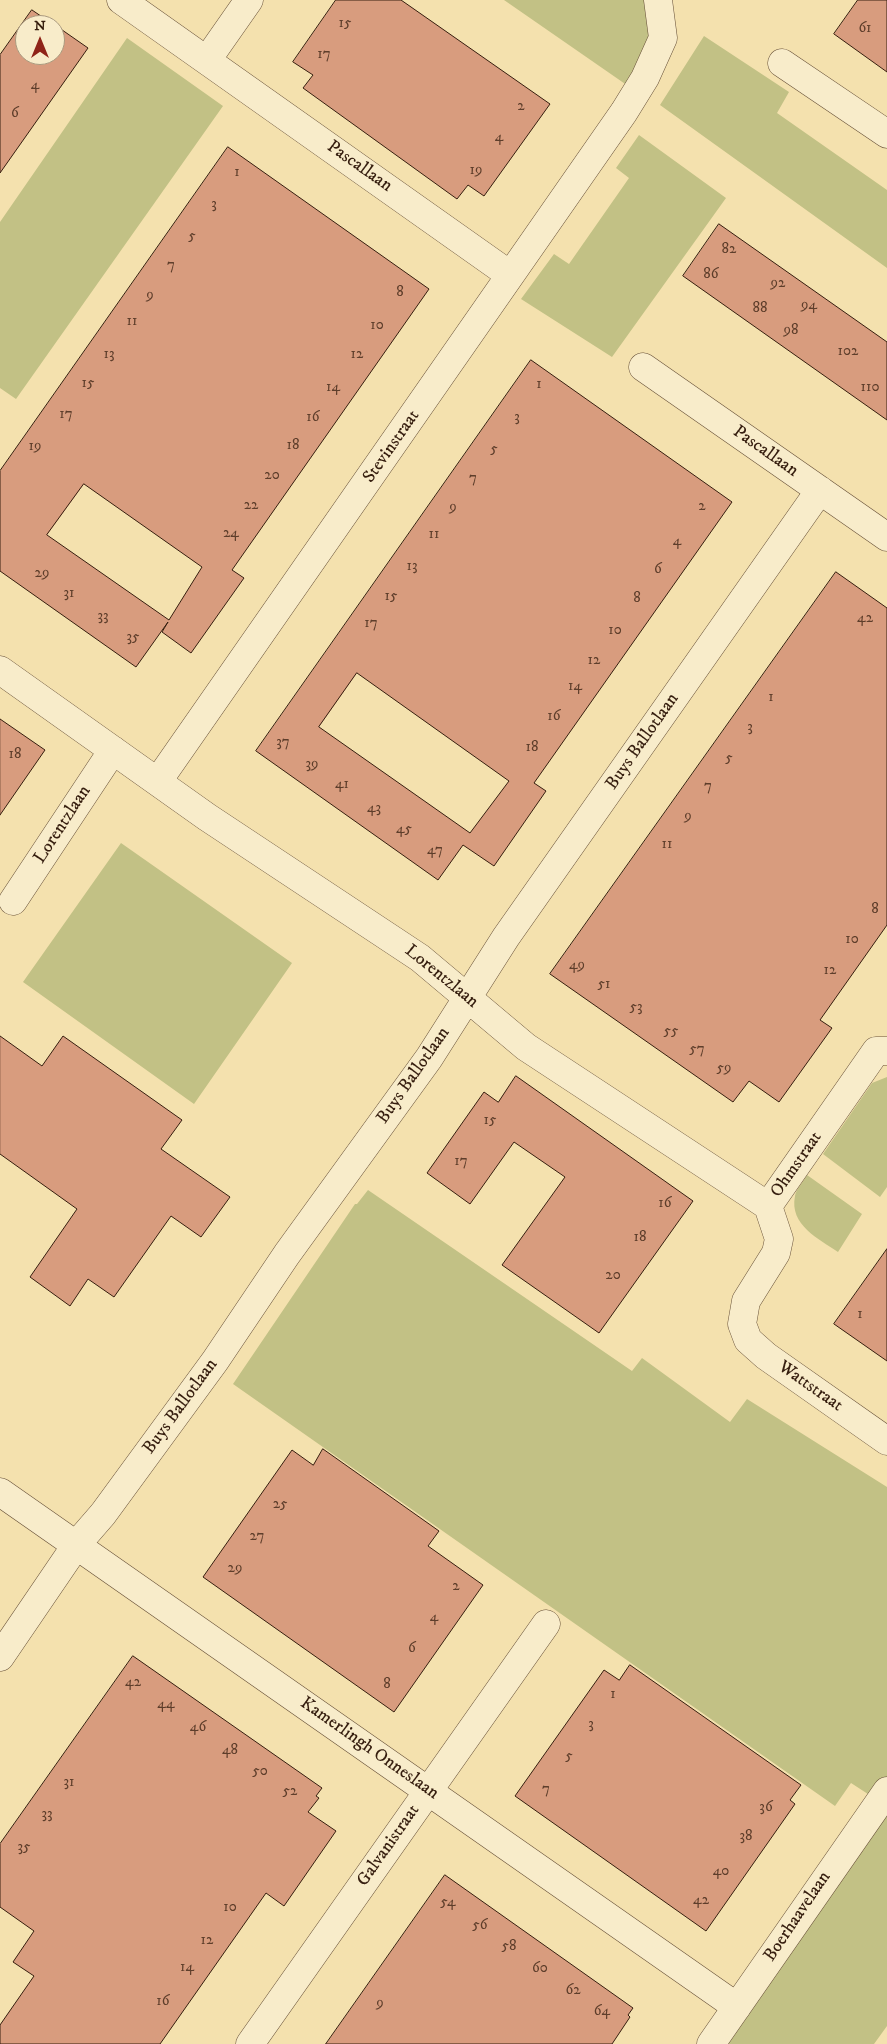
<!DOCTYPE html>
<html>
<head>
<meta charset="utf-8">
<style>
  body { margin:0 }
  #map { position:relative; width:887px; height:2044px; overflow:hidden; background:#f4e1ae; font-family:"IM FELL DW Pica",serif }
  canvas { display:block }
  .north { position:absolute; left:15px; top:15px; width:50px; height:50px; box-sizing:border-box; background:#f8ecca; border:1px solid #aa9a7f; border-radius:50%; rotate:0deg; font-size:14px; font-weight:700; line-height:20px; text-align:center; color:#361e0f }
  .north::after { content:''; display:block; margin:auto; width:18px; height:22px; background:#8f2418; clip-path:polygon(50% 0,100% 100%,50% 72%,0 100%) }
</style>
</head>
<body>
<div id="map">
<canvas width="887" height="2044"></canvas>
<div class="north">N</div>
</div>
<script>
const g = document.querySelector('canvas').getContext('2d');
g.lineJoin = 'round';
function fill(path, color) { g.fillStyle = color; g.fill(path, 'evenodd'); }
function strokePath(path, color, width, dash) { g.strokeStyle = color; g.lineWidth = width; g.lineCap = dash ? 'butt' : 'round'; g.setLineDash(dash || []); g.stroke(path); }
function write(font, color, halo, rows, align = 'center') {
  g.font = font + ' "IM FELL DW Pica",serif'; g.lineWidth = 4; g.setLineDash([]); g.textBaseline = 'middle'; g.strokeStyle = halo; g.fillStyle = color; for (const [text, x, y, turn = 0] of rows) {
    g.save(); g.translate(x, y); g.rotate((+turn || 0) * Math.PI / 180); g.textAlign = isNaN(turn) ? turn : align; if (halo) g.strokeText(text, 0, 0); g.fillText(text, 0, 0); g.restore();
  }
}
fill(new Path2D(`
  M504 0H652L662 7 631 88Z
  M704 36 789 92 777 113 887 190V268L660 105Z
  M127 38 223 106 16 399 0 388V222Z
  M639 135 726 198 612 357 521 299 554 254 569 264 629 178 616 168Z
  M121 843 292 963 194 1104 23 982Z
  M887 1077V1187L880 1197 823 1154 872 1083Z
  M807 1175 862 1214 838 1252C819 1239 789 1225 795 1196 796 1189 804 1181 807 1175Z
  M368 1190 632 1371 642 1358 730 1422 747 1399 887 1487V2026L874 2044H708L871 1796 851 1783 835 1806 233 1384 355 1204H357Z`), '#c2c185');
const building = new Path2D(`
  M336 0H401L550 104 484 196 468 185 457 199 303 88 313 75 293 62Z
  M858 0H887V72L834 34Z
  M32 10 54 25H25V55H55V25L88 48 0 173V55Z
  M228 147 429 289 232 570 244 578 191 653 162 632 168 622 136 667 0 571V471ZM84 484 202 567 169 620 47 535Z
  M719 224 887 342V420L683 276Z
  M531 360 732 502 534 783 546 791 494 866 463 845 438 880 256 751ZM357 673 509 781 470 833 319 727Z
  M836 572 887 608V925L820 1020 832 1028 779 1102 749 1081 733 1102 550 974Z
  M0 719 45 750 0 815Z
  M0 1036 42 1066 63 1036 182 1120 161 1149 230 1197 201 1237 171 1216 114 1297 88 1279 70 1306 30 1277 77 1209 0 1154Z
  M516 1076 693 1201 599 1333 502 1265 565 1177 514 1142 470 1204 427 1173 484 1092 498 1102Z
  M887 1249V1361L834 1324Z
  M323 1449 439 1531 428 1546 483 1585 394 1712 203 1577 292 1450 313 1465Z
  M133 1656 322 1788 316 1796 319 1798 308 1812 336 1831 284 1906 266 1893 160 2044H0V2025L34 1976 13 1962 34 1931 0 1907V1844Z
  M630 1665 801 1785 790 1800 795 1804 706 1931 515 1796 604 1670 619 1680Z
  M445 1875 633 2008 628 2015 630 2017 612 2044H326Z`);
fill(building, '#d89c7e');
strokePath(building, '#361e0f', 1);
const minor = new Path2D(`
  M121 0 510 275
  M207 60 249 0
  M782 63 887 134
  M643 367 887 537
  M0 670 207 817 420 958 526 1047 768 1206
  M158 781 624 112 645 78 663 38 658 0
  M13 901 113 750
  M887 1051H876L768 1206 779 1239 776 1253 746 1301 742 1324 748 1340 766 1356 887 1441
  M0 1492 737 2007
  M0 1657 77 1544 103 1514 215 1361 287 1254 429 1058 506 937 820 490
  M250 2044 546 1624
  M711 2044 887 1791`);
strokePath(minor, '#664f37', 29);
strokePath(minor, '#f8ecca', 28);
write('15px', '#5e3e2b', null, [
  ["15",345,24],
  ["61",865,29],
  ["17",324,55],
  ["4",35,86],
  ["2",521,107],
  ["6",15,114],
  ["4",499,138],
  ["19",476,171],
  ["1",237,173],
  ["3",214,205],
  ["5",192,237],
  ["82",729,250],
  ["7",171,266],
  ["86",711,275],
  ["92",778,284],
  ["8",400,293],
  ["9",150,296],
  ["94",809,306],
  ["88",760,309],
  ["11",132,322],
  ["10",377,326],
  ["98",791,331],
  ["102",848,352],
  ["13",109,355],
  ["12",357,355],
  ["15",88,384],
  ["1",539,385],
  ["14",333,388],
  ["110",870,388],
  ["17",66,415],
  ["16",313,418],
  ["3",517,418],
  ["18",293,446],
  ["19",35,447],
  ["5",494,450],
  ["20",272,476],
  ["7",473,479],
  ["22",251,506],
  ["2",702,507],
  ["9",453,508],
  ["24",231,534],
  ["11",434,535],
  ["4",677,542],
  ["13",412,567],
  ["6",658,570],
  ["29",42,574],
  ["31",69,594],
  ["15",391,597],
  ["8",637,599],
  ["33",103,617],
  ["42",865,619],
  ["17",371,624],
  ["10",615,631],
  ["35",133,638],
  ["12",594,661],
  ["14",575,687],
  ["1",771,698],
  ["16",554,717],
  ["3",750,728],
  ["37",283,743],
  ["18",532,748],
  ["18",15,755],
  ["5",729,759],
  ["39",312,765],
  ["41",342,785],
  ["7",708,787],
  ["43",374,809],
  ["9",688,817],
  ["45",404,830],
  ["11",667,845],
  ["47",435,851],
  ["8",875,910],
  ["10",852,940],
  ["49",577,966],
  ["12",830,971],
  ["51",604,985],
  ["53",636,1008],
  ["55",671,1032],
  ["57",697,1050],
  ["59",724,1069],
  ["15",490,1121],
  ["17",461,1162],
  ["16",665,1204],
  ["18",640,1238],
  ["20",613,1276],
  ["1",860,1315],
  ["25",280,1505],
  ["27",257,1537],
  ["29",235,1569],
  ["2",456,1587],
  ["4",434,1618],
  ["6",412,1649],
  ["42",133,1683],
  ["8",387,1685],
  ["1",613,1695],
  ["44",166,1705],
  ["3",591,1725],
  ["46",198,1728],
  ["48",230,1751],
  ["5",569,1757],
  ["50",260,1772],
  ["31",69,1783],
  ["7",546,1790],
  ["52",290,1792],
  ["36",766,1808],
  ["33",47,1815],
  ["38",746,1837],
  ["35",24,1848],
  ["40",721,1872],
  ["42",701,1901],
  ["54",448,1903],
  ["10",230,1908],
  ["56",480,1926],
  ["12",207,1941],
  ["58",509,1947],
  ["14",187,1968],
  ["60",540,1969],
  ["62",573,1991],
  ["16",163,2002],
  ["9",380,2004],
  ["64",602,2012]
]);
write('18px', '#361e0f', '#f8ecca', [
  ["Pascallaan",359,167,35],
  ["Stevinstraat",392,447,-55],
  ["Pascallaan",765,452,35],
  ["Buys Ballotlaan",643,742,-55],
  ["Lorentzlaan",63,825,-57],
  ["Lorentzlaan",441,977,39],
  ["Buys Ballotlaan",414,1076,-55],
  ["Ohmstraat",797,1165,-55],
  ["Wattstraat",810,1387,35],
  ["Buys Ballotlaan",181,1407,-54],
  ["Kamerlingh Onneslaan",369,1749,35],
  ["Galvanistraat",389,1846,-55],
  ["Boerhaavelaan",798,1917,-56]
]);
</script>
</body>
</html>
